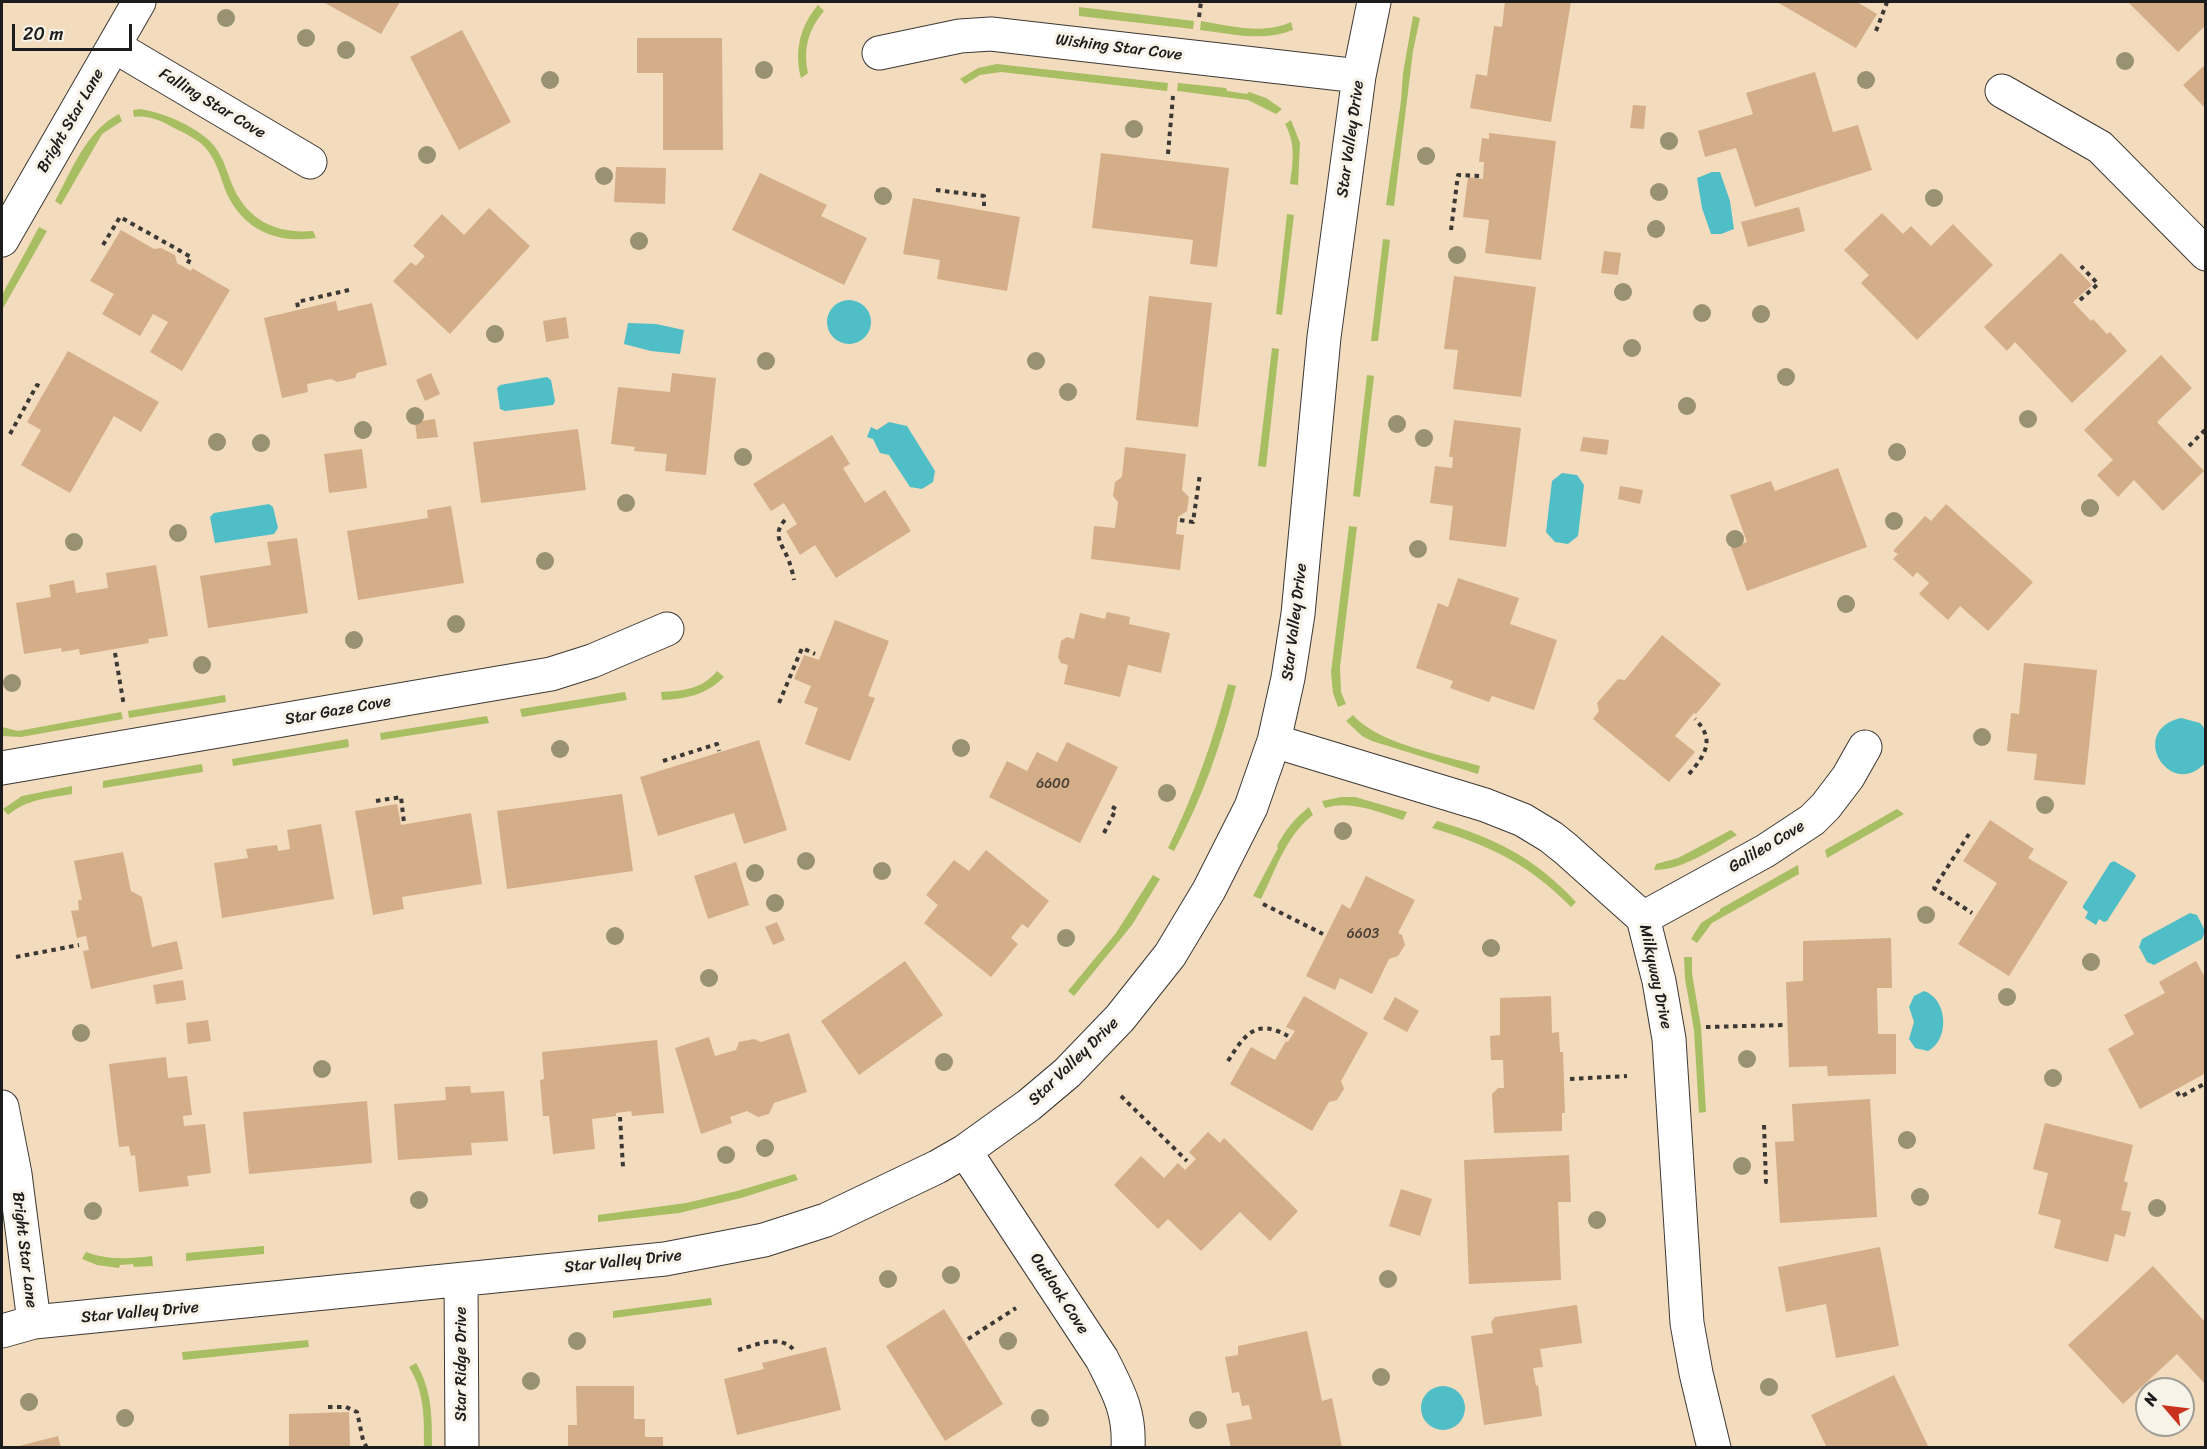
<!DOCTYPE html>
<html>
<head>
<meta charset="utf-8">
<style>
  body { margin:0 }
  #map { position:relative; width:2207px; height:1449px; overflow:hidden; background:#f3dbbe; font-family:Sriracha,sans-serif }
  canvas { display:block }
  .frame { position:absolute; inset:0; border:3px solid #1c1c1c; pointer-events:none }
  .north { position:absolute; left:2135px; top:1377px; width:60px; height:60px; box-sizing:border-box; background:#f7f3e8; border:2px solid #9f9d96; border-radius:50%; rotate:298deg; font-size:16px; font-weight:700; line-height:24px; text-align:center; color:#1c1c1c }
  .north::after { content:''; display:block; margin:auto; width:21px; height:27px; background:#c8321e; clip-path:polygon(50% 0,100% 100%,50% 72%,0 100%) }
  .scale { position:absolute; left:12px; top:24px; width:120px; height:27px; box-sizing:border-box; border:3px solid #1c1c1c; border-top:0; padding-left:8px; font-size:18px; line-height:21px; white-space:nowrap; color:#1c1c1c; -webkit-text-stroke:4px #f7f3e8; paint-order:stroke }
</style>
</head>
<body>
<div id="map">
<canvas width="2207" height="1449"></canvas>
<div class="frame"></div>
<div class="north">N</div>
<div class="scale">20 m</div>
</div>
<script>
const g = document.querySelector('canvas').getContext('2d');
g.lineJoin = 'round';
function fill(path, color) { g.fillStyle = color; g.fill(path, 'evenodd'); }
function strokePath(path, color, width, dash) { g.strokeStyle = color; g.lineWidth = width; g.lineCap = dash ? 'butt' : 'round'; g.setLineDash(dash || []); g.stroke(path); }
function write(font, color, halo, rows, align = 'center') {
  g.font = font + ' Sriracha,sans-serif'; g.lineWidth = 6; g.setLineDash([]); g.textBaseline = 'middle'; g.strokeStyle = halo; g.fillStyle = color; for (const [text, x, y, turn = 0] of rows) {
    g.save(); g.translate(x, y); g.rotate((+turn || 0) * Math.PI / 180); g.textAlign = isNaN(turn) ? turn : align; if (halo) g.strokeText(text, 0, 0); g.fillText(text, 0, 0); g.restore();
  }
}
fill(new Path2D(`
  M818 5 824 11C808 30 803 49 808 73L801 78C794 51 800 26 818 5Z
  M1079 7 1194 21 1193 29 1079 16Z
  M1413 16 1420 18 1413 51 1394 206 1386 205 1401 101 1403 73Z
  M1201 21C1231 26 1262 35 1291 22L1293 30C1262 42 1233 34 1200 30Z
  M997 64 1168 83 1167 91 1001 72 980 75 965 84 960 79 978 68Z
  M1178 83 1226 88 1227 91 1247 94 1249 92 1266 98 1282 109 1276 114 1248 100 1177 91Z
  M140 109C162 112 201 128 215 147 224 159 228 175 234 189 250 222 278 234 313 231L316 238C277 244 244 230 227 194 221 180 218 164 208 151 200 140 186 134 174 128 162 121 148 115 134 117L133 110Z
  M119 114 122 121 102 134 61 205 55 201C72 170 86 131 119 114Z
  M1291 120 1300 143 1298 185 1290 184C1293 162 1296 144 1285 124Z
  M1287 214 1294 215 1282 315 1276 314Z
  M39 227 47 231 2 310V295Z
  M1383 239 1390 240 1378 341H1371Z
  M1272 348 1279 349 1266 467 1258 466Z
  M1367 375 1374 376 1360 497 1353 496Z
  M1349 526 1357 527 1340 667 1341 692 1346 704 1338 707 1333 693 1331 672Z
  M717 671 724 677C706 695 686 699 662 700L661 692C682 691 703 689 717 671Z
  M1228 684 1236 686C1222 743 1202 799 1174 851L1168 848C1194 795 1213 741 1228 684Z
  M625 692 627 700 522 717 520 709Z
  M225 695 226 702 129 718 128 711Z
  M121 712 123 719 21 737 2 736V727L18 731Z
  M1353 715C1378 744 1443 755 1480 766L1478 774 1372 741 1362 736 1346 721Z
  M487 716 489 723 381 740 380 733Z
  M348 739 349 747 233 766 232 759Z
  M202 764 203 772 103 788V781Z
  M72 786V794C49 798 27 799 8 815L3 809 22 796Z
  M1341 797H1355L1407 812 1403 820C1377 812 1352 800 1325 808L1322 801Z
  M1309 807 1313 815C1286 835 1276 870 1261 899L1253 896 1278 848 1277 846C1285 830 1295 818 1309 807Z
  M1897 809 1904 814 1827 858 1825 850Z
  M1437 821C1495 838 1534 857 1576 902L1571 907C1529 864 1489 845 1432 828Z
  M1731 830 1737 835C1712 849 1684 870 1654 870L1656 864 1678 858Z
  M1798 865 1799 874 1712 923 1697 943 1691 939 1701 923 1720 911V909Z
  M1153 875 1160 879 1132 925 1074 996 1068 991 1116 933Z
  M1684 957H1692V973L1701 1027 1706 1112 1699 1113 1694 1030 1685 979Z
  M795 1174 798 1180 741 1198 679 1213 598 1222V1215L686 1203 737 1191Z
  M264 1246V1254L186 1261V1253Z
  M86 1252C108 1260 128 1259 152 1256L153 1266 134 1267 133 1264 120 1265 119 1268 97 1265 82 1259Z
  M711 1298 712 1305 613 1318V1311Z
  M308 1340 309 1347 183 1360 182 1352Z
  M416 1363C432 1390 432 1416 432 1447H424C424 1419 425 1392 409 1367Z`), '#a8be62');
fill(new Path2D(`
  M1712 172H1720L1730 201 1734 229 1721 234H1711L1702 208 1697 178Z
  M827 322a22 22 0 1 1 44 0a22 22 0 1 1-44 0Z
  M628 323 656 324 684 330 680 354 651 351 624 344Z
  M547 377 551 380 555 401 553 405 505 411 500 409 497 388 500 385Z
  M889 422 907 426 935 471 933 482 922 489 910 487 889 455 880 453 873 439 867 437 871 427 877 430Z
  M1562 473 1577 475 1584 485 1578 536 1568 544 1555 542 1546 532 1552 481Z
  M269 504 273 507 278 528 274 534 215 543 210 517 214 513Z
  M2181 718 2200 723 2205 729V763C2171 801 2126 731 2181 718Z
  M2114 861 2134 873 2136 876 2107 921 2104 922 2099 919 2096 925 2085 918 2088 912 2083 908V906L2110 863Z
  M2190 913 2197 915 2205 931 2202 939 2154 965 2147 962 2139 947 2142 939Z
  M1924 991C1948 999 1950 1040 1928 1051L1915 1048 1909 1039 1914 1022 1909 1007 1914 996Z
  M1421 1408a22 22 0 1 1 44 0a22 22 0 1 1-44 0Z`), '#50bec6');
fill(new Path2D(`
  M323 2H400L381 34Z
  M1505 2H1571L1551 122 1470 108 1476 74 1487 76 1494 26 1502 27Z
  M1777 2H1857L1877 14 1856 48Z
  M2128 2H2206V25L2178 52Z
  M462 30 511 122 459 150 410 57Z
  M637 38H722L723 150H663V73H637Z
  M2206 64V109L2183 85Z
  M1815 72 1833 132 1858 125 1872 170 1755 207 1736 148 1705 157 1698 131 1753 114 1746 93Z
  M1633 105 1646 106 1644 129 1630 128Z
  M1489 133 1556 141 1541 260 1485 253 1489 220 1463 217 1468 177 1483 179 1484 162H1479L1482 138 1489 139Z
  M1101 153 1229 168 1217 267 1190 264 1193 240 1092 228Z
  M616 167 666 168 665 204 614 202Z
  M760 173 827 205 821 216 867 238 844 285 732 230Z
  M913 198 1020 217 1007 291 937 279 940 260 903 254Z
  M1799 207 1805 231 1748 247 1741 222Z
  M489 208 530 246 450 334 393 281 411 262 416 266 425 256 413 246 442 214 464 235Z
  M1882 213 1903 234 1911 226 1931 246 1953 224 1993 265 1917 340 1861 283 1869 275 1844 250Z
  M121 230 154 249 161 248 175 255 177 263 191 271 192 268 230 290 182 371 150 352 168 322 153 314 140 336 102 314 114 294 90 281Z
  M1604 251 1621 253 1618 275 1601 273Z
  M2061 253 2092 285 2073 302 2091 321 2093 319 2107 334 2110 332 2127 351 2072 403 2015 342 2007 351 1984 327Z
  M1454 276 1536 287 1521 397 1453 389 1458 350 1444 349Z
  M1149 296 1212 303 1198 427 1136 420Z
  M336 301 338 311 372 303 387 365 357 373 355 378 337 382 331 379 307 384 308 392 282 398 264 318Z
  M566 317 569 338 546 342 543 321Z
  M68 351 159 402 141 432 114 416 70 493 21 465 41 430 27 422Z
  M2161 355 2192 388 2157 422 2204 471 2163 511 2134 480 2118 497 2097 475 2113 460 2084 430Z
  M431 373 440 394 425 401 416 380Z
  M672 373 716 378 706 475 665 471 667 454 634 451 635 447 611 444 618 387 670 392Z
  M435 419 438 437 417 439 415 422Z
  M1454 420 1521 428 1506 547 1449 540 1453 506 1430 503 1435 466 1452 468 1453 457H1449Z
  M578 429 586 490 481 503 473 442Z
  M832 435 850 464 843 468 865 503 885 490 911 531 836 578 815 545 800 555 786 531 797 524 784 503 771 511 753 484Z
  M1583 437 1609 440 1607 455 1580 451Z
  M1125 447 1186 454 1182 490 1189 497 1187 511 1178 517 1176 534 1184 535 1180 570 1091 559 1094 526 1115 528 1118 502 1113 496 1115 482 1122 477Z
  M362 449 367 488 329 493 324 454Z
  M1838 468 1867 547 1747 591 1731 547 1747 542 1730 495 1771 481 1775 491Z
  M1620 486 1643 490 1640 504 1618 499Z
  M1946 504 2033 582 1988 631 1960 606 1948 620 1919 594 1929 583 1917 572 1913 577 1893 559 1898 554 1893 551 1925 516 1931 521Z
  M451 506 464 583 358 600 347 531 428 518 427 510Z
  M297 538 308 613 208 628 200 576 271 565 267 542Z
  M156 565 168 636 148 639 149 643 80 655 79 649 62 652 61 648 24 654 16 603 51 597 49 585 74 580 76 593 108 588 106 573Z
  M1458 578 1519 598 1510 624 1557 640 1534 710 1492 696 1489 702 1450 688 1453 681 1416 668 1438 603 1448 607Z
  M1107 612 1130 617 1129 624 1170 633 1161 673 1128 665 1120 697 1064 684 1068 665 1061 663 1058 657 1061 641 1067 637 1074 639 1080 613 1105 619Z
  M835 620 889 641 868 696 875 698 850 761 805 744 818 708 804 703 811 686 794 679 804 655 819 660Z
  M1662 635 1721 684 1696 714 1694 713 1675 736 1695 752 1669 782 1593 719 1599 711 1597 703 1618 679 1625 680Z
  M2024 663 2097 670 2085 785 2034 780 2037 754 2007 751 2011 713 2019 714Z
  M759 740 787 830 744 844 734 813 658 836 640 777Z
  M1067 742 1118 767 1080 843 989 797 1007 761 1027 771 1037 752 1057 762Z
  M622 794 633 871 507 889 497 811Z
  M397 804 401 825 471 813 482 884 402 897 404 909 373 915 355 811Z
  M1990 820 2034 849 2028 858 2068 882 2009 976 1958 944 1997 883 1963 861Z
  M321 824 334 899 222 918 214 863 248 858 246 849 277 845 278 851 290 849 287 830Z
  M986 850 1049 901 1028 928 1022 924 1011 938 1018 944 991 977 924 923 938 905 926 895 954 860 969 871Z
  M123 852 131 891 142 897 152 947 177 941 183 969 91 989 83 951 89 950 86 936 77 938 71 911 79 910 78 900H82L74 861Z
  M736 862 749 905 708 919 694 876Z
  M1366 876 1415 900 1398 933 1402 935 1405 945 1398 956 1389 959 1372 994 1340 978 1335 990 1306 976 1342 904 1350 909Z
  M777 922 785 940 773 945 765 927Z
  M1891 938 1892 988H1877L1878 1034H1896V1074L1828 1076 1827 1066 1789 1067 1786 982 1803 981V941Z
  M905 961 943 1015 859 1075 821 1021Z
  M2196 961 2206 979V1060L2204 1061 2206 1073 2140 1109 2108 1049 2134 1034 2124 1015 2165 993 2159 982Z
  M183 980 186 1000 156 1004 153 985Z
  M1304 996 1368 1033 1341 1081 1344 1089 1337 1100 1329 1102 1312 1131 1230 1084 1251 1047 1275 1060 1286 1041 1288 1042 1295 1031 1286 1027Z
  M1551 996 1552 1033 1559 1032 1560 1052H1563L1565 1113H1562V1131L1494 1133 1492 1094 1498 1088H1504L1503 1060H1491L1490 1036 1500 1035V998Z
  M1395 997 1419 1011 1407 1032 1383 1019Z
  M208 1020 211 1041 188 1044 186 1023Z
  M789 1033 807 1092 774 1103 769 1114 758 1117 747 1111 730 1117 732 1123 701 1134 675 1048 709 1037 715 1056 736 1050 739 1042 754 1039 761 1042Z
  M657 1040 664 1113 632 1116 631 1111 616 1113V1116L592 1119 595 1149 553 1154 549 1116H543L540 1080 544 1079 542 1052Z
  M166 1057 168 1078 187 1076 192 1115 183 1116 184 1126 205 1124 211 1173 187 1176 189 1186 139 1192 135 1155 131 1156 129 1146 119 1147 109 1064Z
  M470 1086 471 1093 504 1091 508 1141 471 1143 472 1155 398 1160 394 1104 446 1100 445 1087Z
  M1870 1099 1877 1217 1780 1223 1775 1142 1794 1141 1792 1104Z
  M367 1101 372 1163 249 1174 243 1112Z
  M2045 1123 2133 1145 2124 1181 2128 1183 2121 1210 2131 1212 2125 1237 2115 1234 2108 1262 2054 1248 2061 1220 2038 1214 2048 1173 2033 1169Z
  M1208 1132 1220 1143 1224 1138 1298 1211 1270 1241 1240 1212 1201 1251 1168 1219 1158 1229 1114 1185 1141 1156 1164 1178 1178 1163 1185 1170 1196 1159 1189 1152Z
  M1569 1155 1571 1202H1558L1561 1280 1469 1284 1464 1160Z
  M1401 1189 1432 1199 1420 1236 1389 1226Z
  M1880 1247 1899 1346 1836 1358 1826 1304 1786 1312 1778 1267Z
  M2153 1266 2206 1323V1385L2177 1354 2123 1404 2068 1345Z
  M1577 1305 1582 1343 1540 1349 1543 1367 1533 1368 1536 1386 1538 1385 1542 1416 1484 1425 1471 1336 1493 1333 1491 1322 1495 1317Z
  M944 1309 1003 1404 945 1441 886 1346Z
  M1307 1331 1322 1401 1332 1398 1342 1447 1231 1448 1226 1424 1252 1419 1249 1405 1242 1406 1239 1392 1232 1393 1225 1357 1238 1355V1346Z
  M826 1347 841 1410 737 1435 724 1379 764 1369 762 1363Z
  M1894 1375 1929 1448H1827L1811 1415Z
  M576 1386H634V1419H645V1437H663V1448H568V1425H577Z
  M349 1412 350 1448H289V1414Z
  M58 1436 61 1448H15V1447Z`), '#d4ae89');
const minor = new Path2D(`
  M114 46 310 162
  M879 53 960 36 991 34 1359 76
  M2002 91 2100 147 2206 254
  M2 240 139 2
  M1274 741 1485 805 1523 820 1551 837 1566 849 1643 918 1659 981 1669 1039 1687 1323 1696 1373 1714 1448
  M2 768 551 674 592 661 667 629
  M1643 918 1765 851 1812 820 1826 806 1848 777 1865 747
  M2 1107 15 1174 34 1322
  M965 1151 1102 1359C1118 1391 1130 1411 1128 1448
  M461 1280 462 1448
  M2 1331 34 1322 665 1259 764 1240 826 1220 937 1167 965 1151 1029 1105 1067 1073 1120 1018 1170 955 1209 890 1251 807 1274 741 1288 678 1298 614 1324 337 1359 76 1374 2`);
strokePath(minor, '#3c3934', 35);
strokePath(new Path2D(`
  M1199 17 1201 2
  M1876 31 1887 2
  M1168 154 1173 96
  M936 190 984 196V206
  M1451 230 1458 175 1480 176
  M103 245 120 217 191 257 187 265
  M2080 300 2098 284 2081 266
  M298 307 297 302 349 290
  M10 434 37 385 43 388
  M2189 446 2206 429
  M785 520C771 535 783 545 789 561 791 567 793 574 794 580
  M1180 520 1193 522 1200 474
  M115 653 124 706
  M779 703 802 648 815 654
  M663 761 717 744 719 751
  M1689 774C1705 755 1716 740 1695 719
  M376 801 401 797 404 823
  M1104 833 1116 809 1111 806
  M1969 834 1934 888 1972 913
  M1263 904 1323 934
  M16 957 79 945
  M1706 1027 1785 1025
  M1228 1061C1245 1034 1256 1018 1288 1036
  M1570 1079 1627 1076
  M2177 1092 2180 1097 2206 1083
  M1121 1096 1187 1161
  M620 1117 623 1167
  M1764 1125 1766 1182H1772
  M968 1339 1016 1308
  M738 1350C756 1345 779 1334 793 1349
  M328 1407H346L357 1412 363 1440 367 1448`), '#3c3934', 4, [4.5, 4.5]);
strokePath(minor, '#fff', 33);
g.fillStyle = '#989172';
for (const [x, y] of [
  [226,18],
  [306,38],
  [346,50],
  [2125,61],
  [764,70],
  [550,80],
  [1866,80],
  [1134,129],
  [1669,141],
  [427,155],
  [1426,156],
  [604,176],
  [1659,192],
  [883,196],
  [1934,198],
  [1656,229],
  [639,241],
  [1457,255],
  [1623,292],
  [1702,313],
  [1761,314],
  [495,334],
  [1632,348],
  [766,361],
  [1036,361],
  [1786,377],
  [1068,392],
  [1687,406],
  [415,416],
  [2028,419],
  [1397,424],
  [363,430],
  [1424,438],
  [217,442],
  [261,443],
  [1897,452],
  [743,457],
  [626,503],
  [2090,508],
  [1894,521],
  [178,533],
  [1735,539],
  [74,542],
  [1418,549],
  [545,561],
  [1846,604],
  [456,624],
  [354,640],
  [202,665],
  [12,683],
  [1982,737],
  [961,748],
  [560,749],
  [1167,793],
  [2045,805],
  [1343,831],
  [806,861],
  [882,871],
  [755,873],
  [775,903],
  [1926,915],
  [615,936],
  [1066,938],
  [1491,948],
  [2091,962],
  [709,978],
  [2007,997],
  [81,1033],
  [1747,1059],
  [944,1062],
  [322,1069],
  [2053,1078],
  [1907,1140],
  [765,1148],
  [726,1155],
  [1742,1166],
  [1920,1197],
  [419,1200],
  [2157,1208],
  [93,1211],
  [1597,1220],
  [951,1275],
  [888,1279],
  [1388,1279],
  [577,1341],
  [1008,1341],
  [1381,1377],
  [531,1381],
  [1769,1387],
  [29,1402],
  [125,1418],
  [1040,1418],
  [1198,1420]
]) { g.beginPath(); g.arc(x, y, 9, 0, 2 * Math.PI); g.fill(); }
write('14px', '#4a4037', null, [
  ["6600",1053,784],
  ["6603",1363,934]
]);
write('16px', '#1c1c1c', '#f7f3e8', [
  ["Wishing Star Cove",1119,48,7],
  ["Falling Star Cove",212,104,31],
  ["Bright Star Lane",71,121,-60],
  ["Star Valley Drive",1351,139,-82],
  ["Star Valley Drive",1295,622,-83],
  ["Star Gaze Cove",338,711,-10],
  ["Galileo Cove",1767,847,-31],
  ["Milkyway Drive",1655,977,78],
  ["Star Valley Drive",1074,1062,-44],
  ["Bright Star Lane",24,1250,83],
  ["Star Valley Drive",623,1262,-6],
  ["Outlook Cove",1059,1294,57],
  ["Star Valley Drive",140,1313,-5],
  ["Star Ridge Drive",462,1364,-90]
]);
</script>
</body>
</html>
